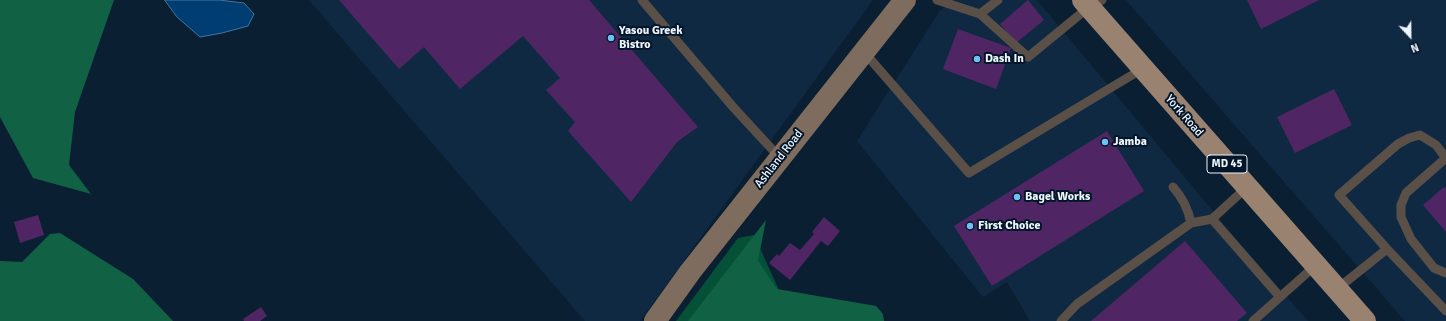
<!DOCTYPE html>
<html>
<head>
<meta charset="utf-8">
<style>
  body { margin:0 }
  #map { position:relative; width:1446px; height:321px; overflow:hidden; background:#0b1f33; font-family:Signika,sans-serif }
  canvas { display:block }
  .north { position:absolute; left:1390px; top:16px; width:40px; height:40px; -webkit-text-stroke:3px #031629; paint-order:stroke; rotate:158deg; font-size:11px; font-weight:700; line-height:16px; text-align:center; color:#edf5fd }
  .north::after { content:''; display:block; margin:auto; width:14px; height:18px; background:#edf5fd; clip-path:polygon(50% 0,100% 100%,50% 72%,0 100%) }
</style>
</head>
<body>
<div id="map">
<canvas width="1446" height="321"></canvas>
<div class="north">N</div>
</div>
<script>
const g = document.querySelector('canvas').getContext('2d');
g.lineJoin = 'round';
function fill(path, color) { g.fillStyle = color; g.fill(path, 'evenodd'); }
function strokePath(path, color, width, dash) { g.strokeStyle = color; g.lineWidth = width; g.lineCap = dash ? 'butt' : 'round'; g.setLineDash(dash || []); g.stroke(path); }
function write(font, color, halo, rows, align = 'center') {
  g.font = font + ' Signika,sans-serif'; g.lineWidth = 4; g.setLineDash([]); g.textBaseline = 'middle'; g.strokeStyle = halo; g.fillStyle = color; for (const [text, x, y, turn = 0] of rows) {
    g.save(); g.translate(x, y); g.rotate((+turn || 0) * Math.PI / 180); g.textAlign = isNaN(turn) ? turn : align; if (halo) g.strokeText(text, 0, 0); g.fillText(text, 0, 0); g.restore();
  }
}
fill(new Path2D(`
  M309 0H873L640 321H585Z
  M952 0H1037L1232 234 1308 321H1030L1007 282 983 297 857 141 939 12Z
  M1126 0H1446V321H1405Z`), '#102942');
fill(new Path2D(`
  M754 235 793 321H676L738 238Z`), '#045138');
fill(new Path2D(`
  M0 0H114L75 112 69 165 91 194 33 178 0 117Z
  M766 220 758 261 777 289 876 306 883 314 884 321H688Z
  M60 233 133 279 173 321H0V261L22 262 50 234Z`), '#116145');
const water = new Path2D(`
  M165 0H219L244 3 254 14 248 26 222 33 200 37 177 17Z`);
fill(water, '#003d73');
strokePath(water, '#47749c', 1);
fill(new Path2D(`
  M339 0H589L698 127 677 142 631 202 568 131 575 122 546 90 560 78 523 36 460 89 424 47 399 69Z
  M1028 0 1044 20 1016 43 1000 24Z
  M1247 0H1319L1261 29Z
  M958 29 1011 48 996 89 943 69Z
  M1334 89 1352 125 1295 153 1277 117Z
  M1107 131 1144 191 992 286 954 226Z
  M1444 187 1446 188V232L1423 205Z
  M38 215 44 235 20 243 14 222Z
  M824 217 840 231 828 246 821 241 790 280 769 263 777 254 779 256 790 243 800 250 814 234 812 232Z
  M1185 241 1247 313 1237 321H1091Z
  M261 307 267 316 260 321H244L243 319Z`), '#4f2663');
strokePath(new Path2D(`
  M642 0 734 108 780 158
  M937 0 980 14 998 0
  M980 14 1028 57 1089 7 1102 0
  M864 52 969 173 1142 69
  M1446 158 1436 145 1420 135 1409 138 1398 144 1339 195 1387 249 1446 311
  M1446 158 1406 193 1401 205V217L1411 239 1434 268 1446 273
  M1173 187C1183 198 1188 208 1191 223
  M1212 219 1280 297
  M1337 289 1387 249
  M1061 321 1077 304 1191 223 1212 219 1247 187
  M1253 321 1316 265`), '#5b5047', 9);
strokePath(new Path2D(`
  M655 321 690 272 905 0`), '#7e6c5e', 22);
strokePath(new Path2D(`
  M1083 0 1365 321`), '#99826f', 22);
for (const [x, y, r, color] of [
  [611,38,4,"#6dc2f3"],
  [977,59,4,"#6dc2f3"],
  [1105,142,4,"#6dc2f3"],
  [1017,197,4,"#6dc2f3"],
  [970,226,4,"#6dc2f3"]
]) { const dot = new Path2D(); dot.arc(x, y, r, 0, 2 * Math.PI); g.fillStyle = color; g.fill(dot); strokePath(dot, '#031629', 1.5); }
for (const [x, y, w] of [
  [1227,164,40]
]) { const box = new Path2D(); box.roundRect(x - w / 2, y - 9, w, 18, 3); g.fillStyle = '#031629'; g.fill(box); strokePath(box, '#edf5fd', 1); }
write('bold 11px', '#edf5fd', null, [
  ["MD 45",1227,164]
]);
write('bold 12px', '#edf5fd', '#031629', [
  ["Yasou Greek",619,31],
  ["Bistro",619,45],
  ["Dash In",985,59],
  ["Jamba",1113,142],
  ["Bagel Works",1025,197],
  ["First Choice",978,226]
], 'left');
write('12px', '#edf5fd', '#031629', [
  ["York Road",1184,116,49],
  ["Ashland Road",779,159,-52]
]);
</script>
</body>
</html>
